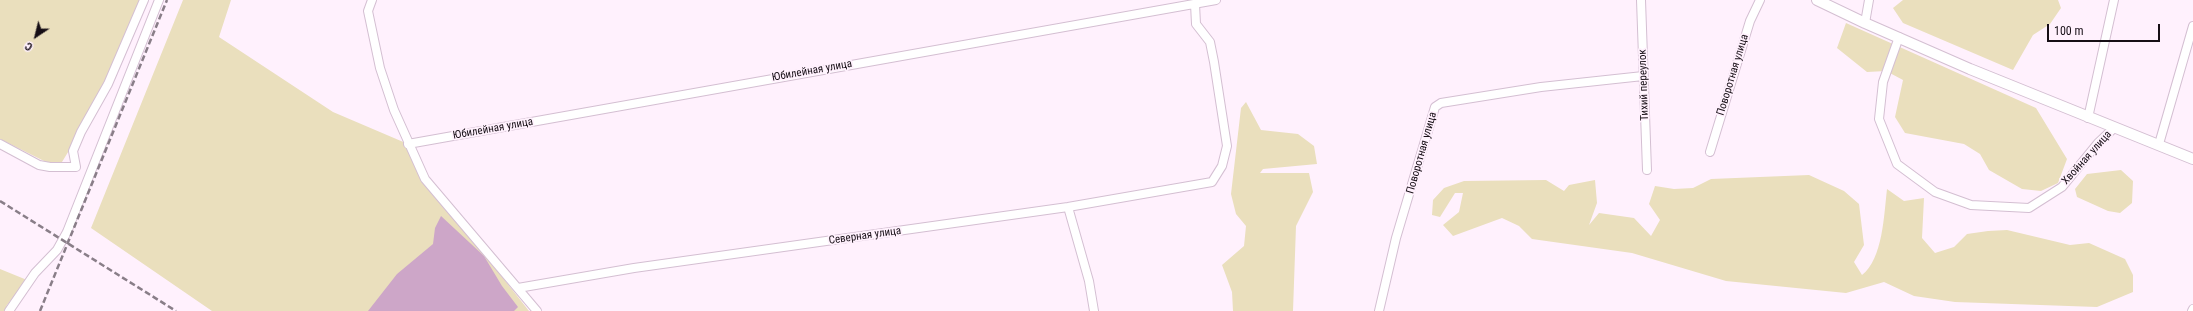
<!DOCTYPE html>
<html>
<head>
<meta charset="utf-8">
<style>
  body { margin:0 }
  #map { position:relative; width:2193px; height:311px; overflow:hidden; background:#fff1fd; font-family:"Roboto Condensed",sans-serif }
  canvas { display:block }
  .north { position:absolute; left:16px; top:16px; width:40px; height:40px; -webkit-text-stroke:3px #fff1fd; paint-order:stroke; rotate:215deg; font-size:11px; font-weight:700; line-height:16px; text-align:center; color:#160e15 }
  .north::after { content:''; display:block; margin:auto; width:14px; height:18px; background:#160e15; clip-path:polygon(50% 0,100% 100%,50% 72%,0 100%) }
  .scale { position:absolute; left:2047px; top:24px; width:113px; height:18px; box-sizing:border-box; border:2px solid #160e15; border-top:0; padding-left:5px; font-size:12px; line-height:14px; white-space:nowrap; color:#160e15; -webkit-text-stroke:3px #fff1fd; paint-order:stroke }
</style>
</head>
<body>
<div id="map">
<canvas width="2193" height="311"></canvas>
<div class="north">С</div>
<div class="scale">100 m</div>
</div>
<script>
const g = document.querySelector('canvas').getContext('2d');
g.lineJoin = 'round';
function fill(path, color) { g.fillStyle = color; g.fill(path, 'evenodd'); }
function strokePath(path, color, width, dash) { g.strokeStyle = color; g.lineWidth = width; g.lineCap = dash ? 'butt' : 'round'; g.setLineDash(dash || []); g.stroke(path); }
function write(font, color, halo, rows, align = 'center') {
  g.font = font + ' "Roboto Condensed",sans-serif'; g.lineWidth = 3.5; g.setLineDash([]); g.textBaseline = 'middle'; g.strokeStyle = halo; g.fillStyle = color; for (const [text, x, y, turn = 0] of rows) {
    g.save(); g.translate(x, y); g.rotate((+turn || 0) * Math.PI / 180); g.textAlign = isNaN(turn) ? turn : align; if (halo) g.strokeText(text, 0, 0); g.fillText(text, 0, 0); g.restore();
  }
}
fill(new Path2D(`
  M0 0H148C125 58 94 110 62 162L50 164 0 139Z
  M183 0H231L219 37 333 112 408 144 425 179 529 311H212L91 228Z
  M1903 0H2058L2061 8 2050 24 2033 35 2013 70 1903 23 1893 8Z
  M1846 23 2036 108 2067 159 2058 183 2041 191 2022 189 1989 170 1980 154 1964 144 1905 133 1895 117 1903 80 1886 71 1867 72 1837 48Z
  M1246 102 1261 130 1298 134 1314 146 1317 164 1263 169 1260 173H1309L1313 192 1296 226 1293 311H1233L1232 292 1222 265 1244 246 1246 226 1236 214 1231 194 1241 108Z
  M2121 170 2133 181 2132 203 2120 213 2108 211 2077 197 2075 189 2087 174Z
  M1809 175 1844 191 1859 204 1864 245 1854 262 1862 275C1883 259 1884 214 1887 189L1904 201 1924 198 1922 238 1935 253 1954 247 1967 234 1988 231 2007 230 2070 245 2089 243 2125 259 2133 275V292L2097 307 1955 302 1914 296 1884 282 1846 293 1726 281 1632 253 1532 239 1519 226 1502 218 1453 236 1443 225 1459 212 1463 193H1455L1440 217 1432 215 1433 200 1444 188 1464 181 1546 180 1564 191 1569 185 1595 180 1597 203 1589 225 1599 213 1634 218 1651 236 1660 220 1649 204 1655 186 1674 189 1693 188 1711 179Z
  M0 269 27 280 7 305 5 311H0Z`), '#eadfbd');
fill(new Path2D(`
  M441 216 484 256 502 286 518 307 514 311H368L397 274 433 244 435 228Z`), '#cda6c8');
const minor = new Path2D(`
  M372 0 368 11 380 68 394 110 425 179 537 311
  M1641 0 1647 170
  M1865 23 1869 0
  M1899 37 1883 82 1879 119 1897 164 1935 192 1971 205 2029 208 2062 187 2098 143 2114 128
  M2088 118 2114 0
  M0 144 39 165 50 167H76L73 151 81 132 108 84 144 0
  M408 144 1216 0
  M2159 144 2193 26
  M1710 152 1750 21 1760 0
  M1068 207 1089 281 1094 311
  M518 288 634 268 1068 207 1212 182 1222 166 1227 146 1214 62 1210 42 1196 24 1195 4
  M9 311 35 273 57 250 67 232 159 0
  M1379 311 1396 238 1435 107 1441 103 1541 87 1643 76
  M2192 311 2193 309`);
const tertiary = new Path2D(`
  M1817 0 1865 23 1970 69 2193 159`);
strokePath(minor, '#d4bfd2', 10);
strokePath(tertiary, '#d4bfd2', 12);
strokePath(minor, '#fff', 8);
strokePath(tertiary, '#fff', 10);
strokePath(new Path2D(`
  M0 201 176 311
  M40 311 167 0`), '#897e88', 2.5, [6, 3]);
write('11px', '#160e15', '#fff1fd', [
  ["Юбилейная улица",812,71,-10],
  ["Поворотная улица",1733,75,-73],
  ["Тихий переулок",1644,85,-92],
  ["Юбилейная улица",493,129,-10],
  ["Поворотная улица",1422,153,-74],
  ["Хвойная улица",2087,158,-48],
  ["Северная улица",865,236,-8]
]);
</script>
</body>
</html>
